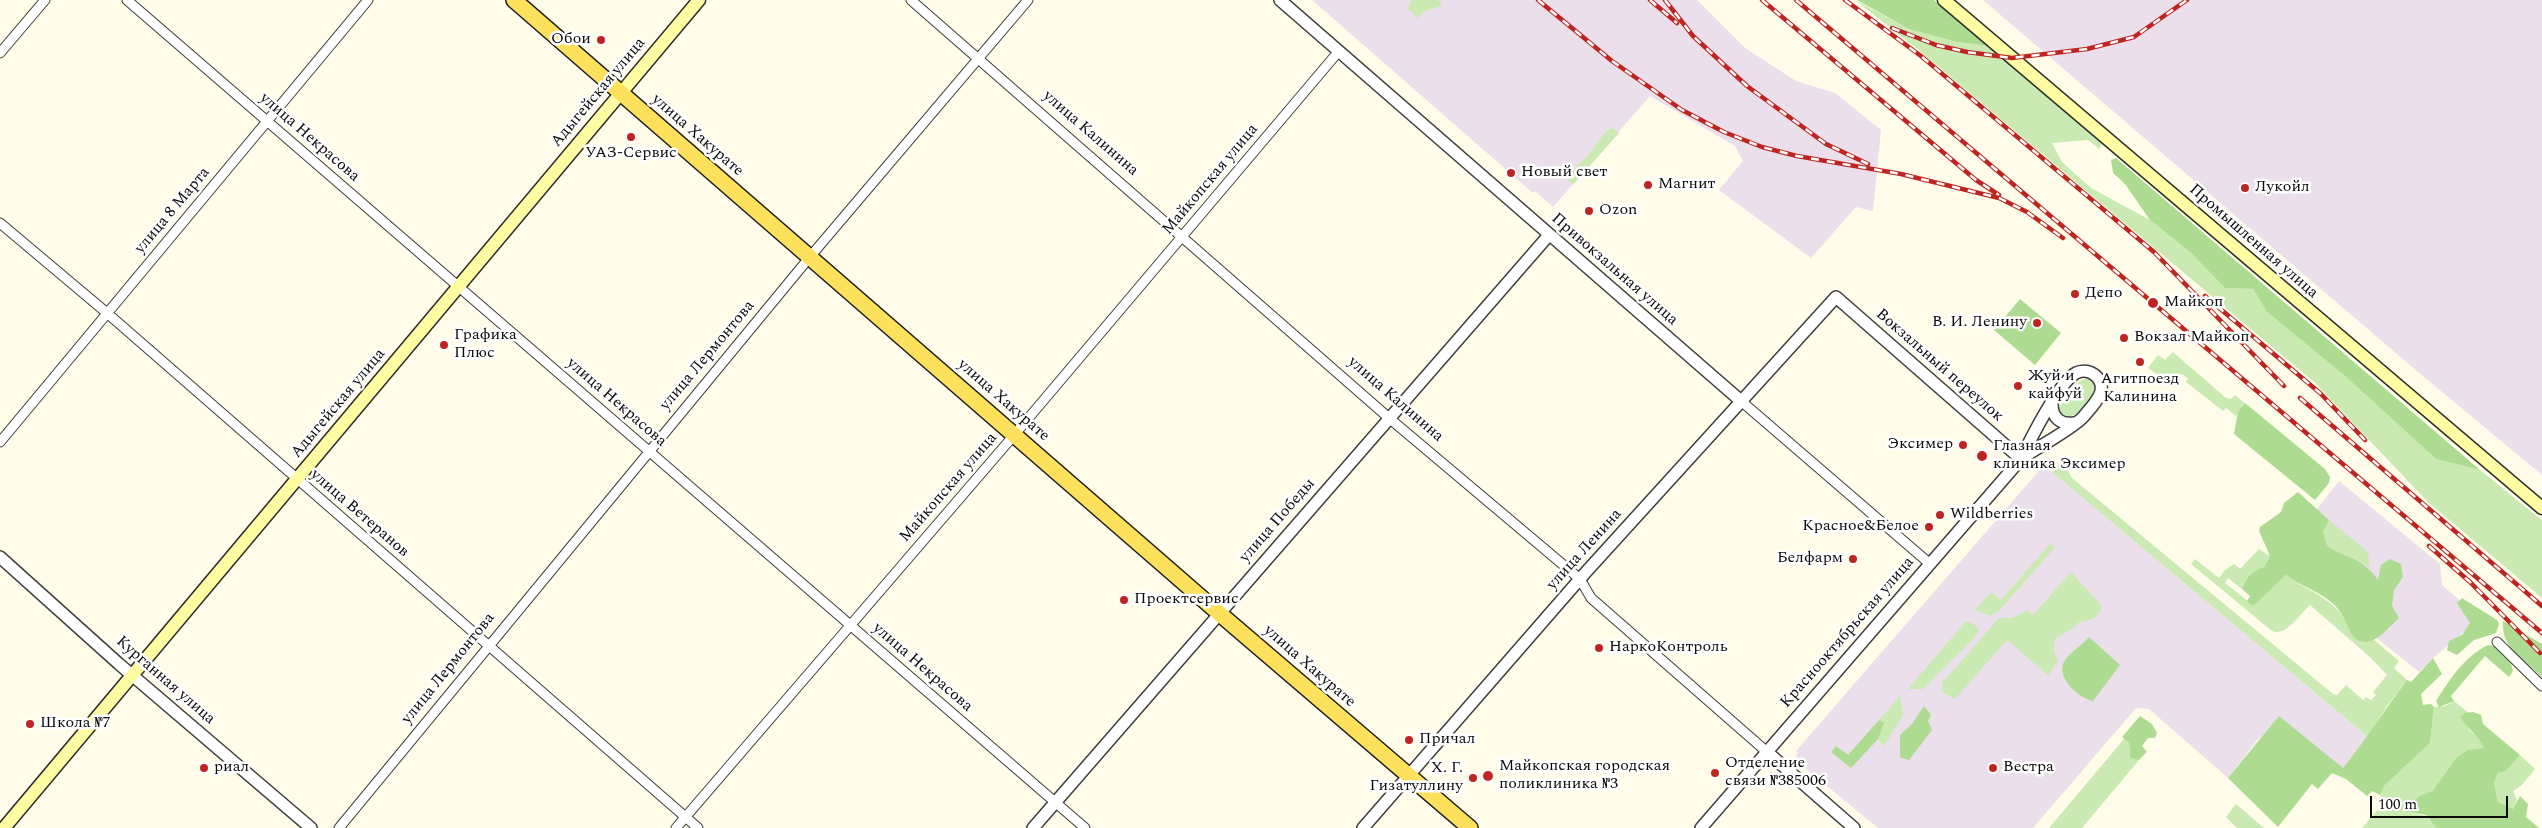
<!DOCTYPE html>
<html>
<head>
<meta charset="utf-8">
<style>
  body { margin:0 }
  #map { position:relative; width:2542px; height:828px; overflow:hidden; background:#fffce9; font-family:Spectral,serif }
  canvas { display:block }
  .scale { position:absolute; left:2370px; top:796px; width:138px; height:22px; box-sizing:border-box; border:2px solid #0b0b0b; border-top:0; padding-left:6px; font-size:15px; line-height:18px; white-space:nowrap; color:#0b0b0b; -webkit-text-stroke:4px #fff; paint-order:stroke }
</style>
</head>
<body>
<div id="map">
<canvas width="2542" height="828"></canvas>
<div class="scale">100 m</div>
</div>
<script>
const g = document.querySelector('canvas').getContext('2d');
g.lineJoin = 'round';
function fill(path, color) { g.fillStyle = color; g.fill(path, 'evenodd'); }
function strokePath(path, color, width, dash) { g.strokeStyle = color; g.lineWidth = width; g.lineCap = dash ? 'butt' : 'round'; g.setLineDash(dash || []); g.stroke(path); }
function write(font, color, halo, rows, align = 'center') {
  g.font = font + ' Spectral,serif'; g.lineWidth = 5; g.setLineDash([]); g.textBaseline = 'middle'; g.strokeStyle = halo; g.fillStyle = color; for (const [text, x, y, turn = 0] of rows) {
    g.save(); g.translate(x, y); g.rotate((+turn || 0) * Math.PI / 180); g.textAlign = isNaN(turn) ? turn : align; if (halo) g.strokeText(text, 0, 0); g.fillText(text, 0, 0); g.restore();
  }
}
fill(new Path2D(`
  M1312 0H1697L1745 48 1796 81 1835 93 1881 130 1873 211 1856 207 1811 258 1719 190 1743 161 1735 146 1650 96 1553 207 1535 191 1533 193Z
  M1983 0H2542V475L2418 372Z
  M2044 465 2368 737 2343 768 2259 738 2228 778 2149 709 2136 708 2033 828H1878L1794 759 1798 753 1796 751Z
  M2339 481 2440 564 2442 585 2472 611V625L2433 658 2419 672 2271 553 2317 509Z`), '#eadfeb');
fill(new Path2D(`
  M1411 0H1439L1441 3V6L1425 11 1418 18 1408 9Z
  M1855 0 1909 29 1957 42 1989 46 2102 144 2099 149 2088 140 2052 143 2062 162 2091 188 2150 220 2190 252 2225 288 2253 289 2267 312 2345 376 2436 459 2480 470 2542 520V598L2428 502 2314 382 1916 48Z
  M1612 128 1619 133 1573 185 1565 176 1587 157 1607 130Z
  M2173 352 2226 398 2231 399 2235 395 2245 403 2236 416 2226 408 2223 411 2186 382 2188 379 2182 374 2180 377 2177 375 2165 380 2148 368 2158 355 2165 360Z
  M2087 378 2094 384C2097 396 2075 422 2063 416L2059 408C2063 398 2076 380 2087 378Z
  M2062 460 2072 478 2333 694 2337 695 2346 685 2363 700 2366 697 2371 700 2376 695 2373 692 2387 675 2371 658 2310 605C2300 614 2286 637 2272 631L2191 564 2195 559 2219 578 2225 570 2234 564 2240 569 2259 549 2270 556 2264 567C2252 571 2246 577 2242 589L2228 578 2225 583 2253 605 2286 575C2303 588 2322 594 2339 611 2348 620 2349 635 2362 642L2373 639 2399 661 2394 668 2407 680 2387 706 2368 737 2052 472Z
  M2329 520 2368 552 2370 567C2356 558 2341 555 2327 546L2323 531Z
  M2050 544 2055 547 1999 611 1990 616 1975 610 1991 592 2001 600Z
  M2071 572 2102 606C2099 618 2090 621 2079 622 2066 639 2045 630 2058 661L2048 675 2007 640 1955 699 1943 693 1942 683 1999 618H2012L2027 610 2033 615Z
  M1966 621 1975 625 1979 630 1973 639 1923 689H1908Z
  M1900 696 1903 715 1884 746 1878 739 1884 723 1879 720Z
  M2454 701 2469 713H2465L2469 730 2479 738 2484 748 2467 750 2456 758 2433 792 2419 796 2403 811 2426 816 2436 828H2362L2385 801 2380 795 2384 786 2430 743 2434 707 2445 706Z
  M2124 739 2129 743 2130 758 2139 760 2082 828H2049Z
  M2520 755 2535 769 2521 786 2513 791 2517 800 2513 809 2498 802 2494 783 2498 773 2506 771Z
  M2236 804 2264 828H2237L2226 817Z`), '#cbeab3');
fill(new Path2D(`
  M1857 0H1934L1989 46 1957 42 1909 29Z
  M2116 158 2480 470 2436 459 2345 376 2267 312 2253 289 2225 288 2190 252 2150 220 2125 184 2113 173 2111 160Z
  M2020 299 2061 333 2035 365 1994 330Z
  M2245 403 2325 469 2330 477 2329 483 2315 500 2234 434 2238 412Z
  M2298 492 2329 520 2323 531 2327 546C2349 560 2361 556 2378 580L2381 565 2390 559 2401 564 2403 577 2394 590 2392 606 2399 618C2390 626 2377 643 2364 642 2350 641 2348 622 2341 613 2329 594 2303 588 2286 575L2253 606 2247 601 2250 596 2242 589C2246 577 2252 571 2264 567L2270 556 2259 531 2260 527 2281 512 2284 503Z
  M2462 598 2497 620 2499 624 2496 633 2474 640 2457 655 2447 650 2449 641 2462 635 2470 623 2457 603Z
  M2503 621 2542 644V677C2524 659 2501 649 2503 621Z
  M2089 637 2120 665 2093 701C2078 698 2054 676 2065 660 2071 652 2082 645 2089 637Z
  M2488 645C2503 647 2510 657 2513 671L2509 677 2485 656 2451 696 2454 701 2439 707 2436 701C2450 679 2464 657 2488 645Z
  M2433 658 2442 674 2421 694 2423 705 2431 704 2434 707 2430 743 2384 786 2380 795 2372 791 2367 796 2346 779 2332 773 2318 789 2312 784 2278 827 2228 778 2279 716 2343 768C2366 740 2385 709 2407 680L2411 682Z
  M1924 706 1931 715 1928 721 1932 730 1909 760 1900 757V735L1912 724Z
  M2473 712 2481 715 2483 724 2520 755 2506 771 2498 773 2494 783 2498 802 2513 809 2520 796 2528 804 2526 817 2539 828H2436L2426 815 2403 811 2419 796 2433 791 2456 758 2467 750 2484 748C2479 736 2468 729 2460 717L2465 713Z
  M2140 716 2152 724 2157 733 2155 738H2148L2142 746 2147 752 2139 760 2130 758 2129 743 2122 737Z
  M1879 720 1884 723 1878 739 1851 768 1831 752 1836 746 1848 755Z`), '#addb92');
const minor = new Path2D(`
  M127 0 1085 828
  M911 0 1389 418 1580 579 1591 598 1767 752
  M0 53 45 0
  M0 223 107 313 698 828
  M1741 401 1929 563
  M0 442 368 0
  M2497 642 2542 686
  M339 828 809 258 1028 0
  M676 828 1015 434 1339 51`);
const tertiary = new Path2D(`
  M1280 0 1741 401
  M2052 404C2052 418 2061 425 2074 423
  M0 557 119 664 311 828
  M1767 752 1854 828
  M1033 828 1549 235
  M1363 828 1586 572 1836 297 2021 459
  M1701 828 2021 459C2037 447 2073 429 2084 416 2089 410 2097 402 2100 394 2106 380 2090 366 2076 373 2059 382 2030 440 2021 459`);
const secondary = new Path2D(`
  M1944 0 2542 508
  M4 828 699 0`);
const primary = new Path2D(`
  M514 0 1220 614 1470 828`);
strokePath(minor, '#3e3e3e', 11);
strokePath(tertiary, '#3e3e3e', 14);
strokePath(secondary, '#2d2d2d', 15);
strokePath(primary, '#1c1c1c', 18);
strokePath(minor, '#fff', 9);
strokePath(tertiary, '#fff', 11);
strokePath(secondary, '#fffca4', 12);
strokePath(primary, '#fde15c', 15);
const rail = new Path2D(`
  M1538 0 1612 61 1682 110 1724 132 1762 147 1797 156 1901 174 1999 198 2027 212 2063 238
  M1650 0 1677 23
  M1665 0 1693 36 1747 86 1826 144 1868 164
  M1762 0 1976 180 1999 195
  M1796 0 2542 633
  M1845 0 1921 56 2154 252 2284 386
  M1892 28 1936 45 1967 52 2012 58 2087 49 2134 37 2187 0
  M2205 296 2320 393 2365 440
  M2300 398 2542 606
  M2429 546 2470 582 2540 653`);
strokePath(rail, '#be2420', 4.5);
strokePath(rail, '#fff', 2.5, [8]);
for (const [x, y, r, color] of [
  [601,40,5,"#be2420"],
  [631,137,5,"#be2420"],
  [1511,173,5,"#be2420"],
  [1648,185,5,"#be2420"],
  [2245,188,5,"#be2420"],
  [1589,211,5,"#be2420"],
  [2075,294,5,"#be2420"],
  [2153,303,6,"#be2420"],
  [2037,323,5,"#be2420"],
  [2124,338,5,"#be2420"],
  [444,345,5,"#be2420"],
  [2140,362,5,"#be2420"],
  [2018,386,5,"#be2420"],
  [1963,445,5,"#be2420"],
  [1982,456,6,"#be2420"],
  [1940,515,5,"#be2420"],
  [1929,527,5,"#be2420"],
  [1853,559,5,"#be2420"],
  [1124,600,5,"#be2420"],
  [1599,648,5,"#be2420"],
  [30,724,5,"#be2420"],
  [1409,740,5,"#be2420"],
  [204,768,5,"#be2420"],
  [1993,768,5,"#be2420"],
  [1715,773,5,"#be2420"],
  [1488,776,6,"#be2420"],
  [1473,778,5,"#be2420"]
]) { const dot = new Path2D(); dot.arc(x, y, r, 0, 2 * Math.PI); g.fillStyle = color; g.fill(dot); strokePath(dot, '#fff', 2); }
write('16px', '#0b0b0b', '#fff', [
  ["Обои",591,40,"right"],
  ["УАЗ-Сервис",631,154,"center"],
  ["Новый свет",1521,173],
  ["Магнит",1658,185],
  ["Лукойл",2255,188],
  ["Ozon",1599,211],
  ["Депо",2085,294],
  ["Майкоп",2164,303],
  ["В. И. Ленину",2027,323,"right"],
  ["Графика",454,336],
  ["Плюс",454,354],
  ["Вокзал Майкоп",2134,338],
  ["Жуй и",2028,377],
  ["кайфуй",2028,395],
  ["Агитпоезд",2140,380,"center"],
  ["Калинина",2140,398,"center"],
  ["Эксимер",1953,445,"right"],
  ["Глазная",1993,447],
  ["клиника Эксимер",1993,465],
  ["Wildberries",1950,515],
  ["Красное&Белое",1919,527,"right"],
  ["Белфарм",1843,559,"right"],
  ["Проектсервис",1134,600],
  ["НаркоКонтроль",1609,648],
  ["Школа №7",40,724],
  ["Причал",1419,740],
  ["Отделение",1725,764],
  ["связи №385006",1725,782],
  ["Майкопская городская",1499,767],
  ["поликлиника №3",1499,785],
  ["риал",214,768],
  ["Вестра",2003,768],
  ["Х. Г.",1463,769,"right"],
  ["Гизатуллину",1463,787,"right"]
], 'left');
write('16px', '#0b0b0b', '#fff', [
  ["Адыгейская улица",599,93,-50],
  ["улица Калинина",1090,134,41],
  ["улица Хакурате",697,136,41],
  ["улица Некрасова",309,138,41],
  ["Майкопская улица",1211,180,-50],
  ["улица 8 Марта",173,211,-50],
  ["Промышленная улица",2253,242,41],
  ["Привокзальная улица",1614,270,41],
  ["улица Лермонтова",708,356,-50],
  ["Вокзальный переулок",1939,366,41],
  ["улица Калинина",1395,400,41],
  ["улица Хакурате",1003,401,41],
  ["улица Некрасова",616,403,41],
  ["Адыгейская улица",339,404,-50],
  ["Майкопская улица",949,488,-49],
  ["улица Ветеранов",359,514,41],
  ["улица Победы",1278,521,-49],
  ["улица Ленина",1585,550,-48],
  ["Краснооктябрьская улица",1848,633,-49],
  ["улица Хакурате",1309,667,41],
  ["улица Некрасова",922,668,41],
  ["улица Лермонтова",449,669,-51],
  ["Курганная улица",165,681,41]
]);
</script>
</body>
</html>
